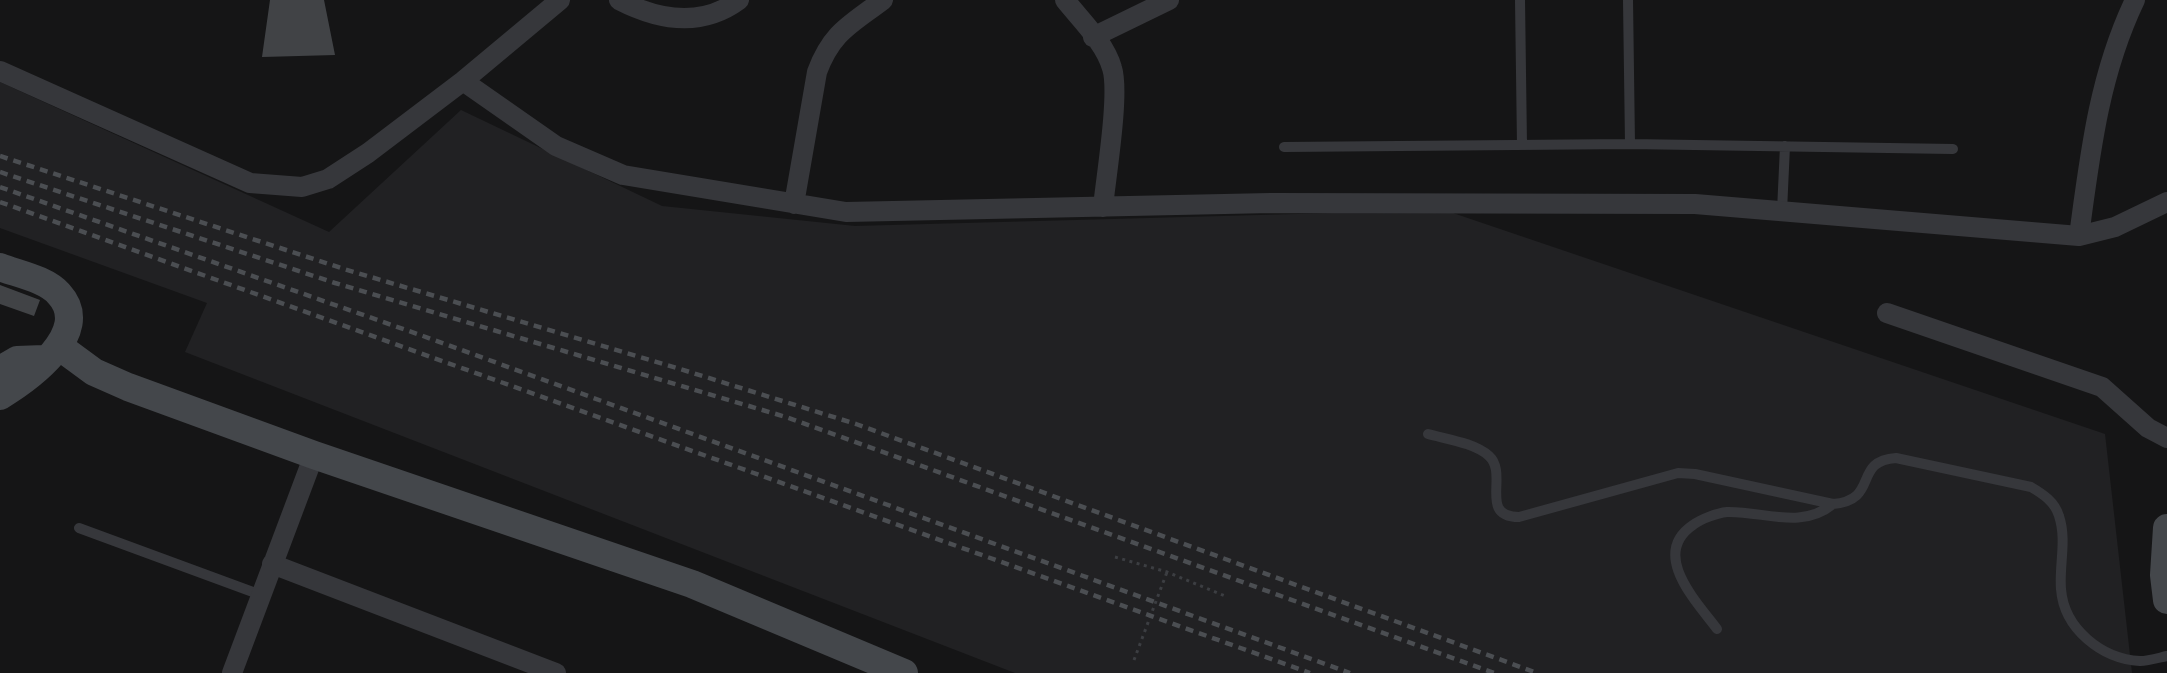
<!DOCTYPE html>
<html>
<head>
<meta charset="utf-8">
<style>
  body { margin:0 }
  canvas { display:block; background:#151516 }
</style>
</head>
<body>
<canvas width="2167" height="673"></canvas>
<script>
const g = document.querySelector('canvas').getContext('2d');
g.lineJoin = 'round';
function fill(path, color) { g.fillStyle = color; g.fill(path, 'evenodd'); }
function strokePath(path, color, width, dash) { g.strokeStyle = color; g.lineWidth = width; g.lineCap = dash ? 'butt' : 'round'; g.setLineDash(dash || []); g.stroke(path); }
fill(new Path2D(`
  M0 82 329 232 461 110 662 206 855 226 1444 210 2105 434 2132 673H1015L185 352 207 303 0 228Z`), '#212123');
fill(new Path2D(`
  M270 0H324L335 55 262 57Z
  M0 285 40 300 34 316 0 304Z`), '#414346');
strokePath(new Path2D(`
  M1115 557 1167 572 1225 596
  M1134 660 1167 572`), '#3c3e42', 3, [3, 4.5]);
strokePath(new Path2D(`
  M1520 0 1522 145
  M1628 0 1630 144
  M1284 147 1630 144 1953 149
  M1782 211 1785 146
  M1428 434C1446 439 1475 443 1489 456 1509 474 1478 517 1519 517L1678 473 1695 474 1833 504C1880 500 1852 461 1896 458L2031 487C2043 494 2055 502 2059 516 2067 540 2059 565 2061 589 2064 629 2102 659 2140 661 2148 661 2158 658 2167 656
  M79 528 261 595
  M1717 629C1696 601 1650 554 1693 525 1701 519 1717 513 1727 512 1764 511 1801 530 1833 504`), '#36373b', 10);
strokePath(new Path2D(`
  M619 0C658 20 701 28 739 0
  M1065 0C1081 20 1105 43 1112 68 1120 93 1106 177 1103 207
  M1093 37 1169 0
  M0 71 250 183 302 187 328 179 368 153 463 81 560 0
  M463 81 556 146 623 175 846 212 1271 203 1695 204 2079 236 2115 227 2167 202
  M794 204 817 72C832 32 850 25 883 0
  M2079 236C2090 154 2099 75 2135 0
  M1887 313 2102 387 2148 428 2167 438
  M272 564 556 673
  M232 673 314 455`), '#36373b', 20);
strokePath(new Path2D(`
  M0 267C18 274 46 279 59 294 94 332 28 379 0 396
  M60 347 94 372 128 387 314 455 692 584 904 673
  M0 370 17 360 44 359
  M2167 528 2164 575 2167 600`), '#44474b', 28);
strokePath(new Path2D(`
  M0 156 344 269 677 368 856 424 1537 673
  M0 172 335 283 786 417 1494 673
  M0 187 423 336 1350 673
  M0 202 1310 673`), '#4b4e52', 4.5, [8, 6]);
</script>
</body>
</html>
